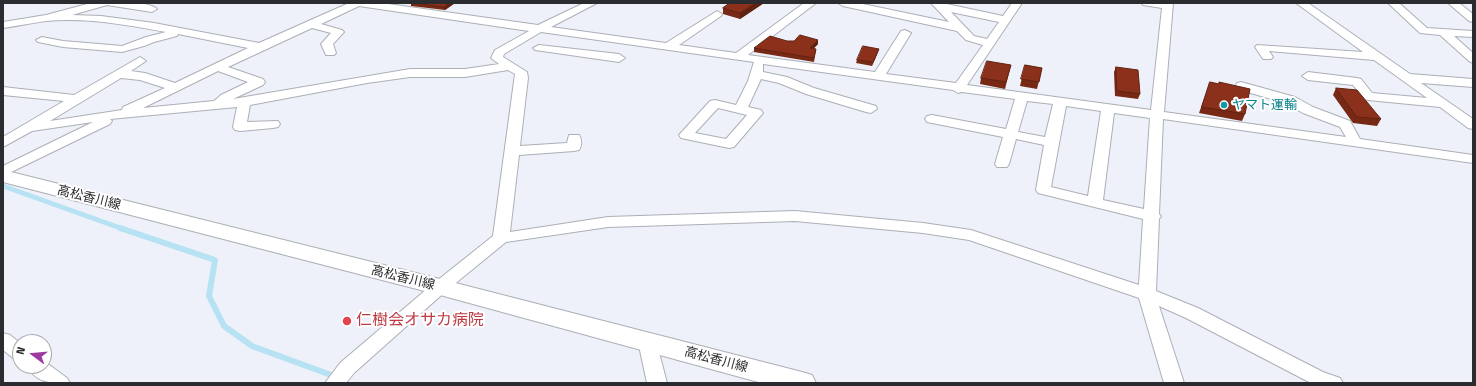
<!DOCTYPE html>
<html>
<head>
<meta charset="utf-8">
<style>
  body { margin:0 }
  #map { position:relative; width:1476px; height:386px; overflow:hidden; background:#eef1f9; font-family:"Fira Sans",sans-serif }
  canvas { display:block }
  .frame { position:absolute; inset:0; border:4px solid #2b2c2f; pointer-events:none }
  .north { position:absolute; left:12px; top:334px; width:40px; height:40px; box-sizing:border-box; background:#fff; border:1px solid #aaabac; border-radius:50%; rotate:286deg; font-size:11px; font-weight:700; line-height:16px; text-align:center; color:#2b2c2f }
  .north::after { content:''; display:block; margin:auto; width:14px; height:18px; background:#9c3aa0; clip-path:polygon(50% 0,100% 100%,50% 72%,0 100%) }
</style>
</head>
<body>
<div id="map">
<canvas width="1476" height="386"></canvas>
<div class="frame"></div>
<div class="north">N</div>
</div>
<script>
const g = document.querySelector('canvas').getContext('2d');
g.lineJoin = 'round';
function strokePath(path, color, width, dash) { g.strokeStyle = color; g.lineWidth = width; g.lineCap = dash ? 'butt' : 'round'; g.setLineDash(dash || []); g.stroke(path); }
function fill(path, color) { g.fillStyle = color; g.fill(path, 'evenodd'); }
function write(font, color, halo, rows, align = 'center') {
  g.font = font + ' "Fira Sans","Noto Sans JP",sans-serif'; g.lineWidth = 4; g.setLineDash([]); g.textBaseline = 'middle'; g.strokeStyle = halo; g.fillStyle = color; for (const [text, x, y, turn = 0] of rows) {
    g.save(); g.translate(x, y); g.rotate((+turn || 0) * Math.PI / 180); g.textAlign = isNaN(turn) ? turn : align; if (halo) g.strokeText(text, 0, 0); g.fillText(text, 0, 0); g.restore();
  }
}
strokePath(new Path2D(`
  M3 186 123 229`), '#b6e2f3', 5);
strokePath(new Path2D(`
  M120 228 215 260 209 296 224 326 252 346 331 375`), '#b6e2f3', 6);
const minor = new Path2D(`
  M91 3C104 3 149 0 157 9L152 12 107 5 72 15 101 16 154 23 259 43 349 3H381L538 25 584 3H597L551 27 666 43 717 11 722 14 721 16 679 45 736 53 804 3H816L748 55 875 72 901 31 905 30 911 33 886 74 956 83 983 45 966 40 957 31 843 6 838 3H858L949 22 931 3H942L1003 16 1012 3H1022L967 85 1151 110 1162 8 1143 5 1142 3H1173L1164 112 1346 137 1340 127 1303 113 1285 103 1237 89 1235 86 1237 83 1241 82 1295 97 1313 107 1350 121 1360 139 1473 155V163L1163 119 1159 214 1161 216 1159 219 1156 291 1198 308 1323 372 1340 378 1343 383 1309 382 1186 318 1159 306 1184 383H1164L1139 298 969 240 923 233 795 221 608 227 506 242 446 291 354 373 346 383H325L340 363 434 283 493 236 515 74 508 70 465 77H410L367 83 250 105 247 122 278 121 280 124 278 127 273 128 240 131 235 130 233 127 237 107 110 119 112 121 110 124 3 176V166L93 122 32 131 3 147V137L64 101 3 95V87L74 95 140 57 146 61 131 71 145 73 175 83 248 48 178 34 177 36 154 42 144 46 122 52 63 47 38 42 36 40 42 37 63 41 122 46 146 37 166 32C128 25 85 17 46 21 32 23 17 26 3 28V22L46 15ZM359 6 529 31 495 50 491 58 499 64 465 69H410L233 99 263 85 265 82 263 79 228 67 312 28 331 33 321 44 326 55H334L336 53 333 44 344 32 342 30 321 24ZM951 12 999 22 987 39 974 36ZM541 32 754 62 748 81 736 105 715 100 710 101 679 135 681 138 729 148 734 147 763 113 761 110 748 107 761 79 779 83 806 94 866 112 871 113 877 109 876 106 814 88 787 77 763 72V64L953 90 958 93 962 92 1015 99 1006 129 932 115 927 116 925 119 927 122 932 123 1003 137 995 164 997 167H1007L1009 164 1016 139 1044 145 1036 190 1038 193 1143 219 1139 285 971 230 923 223 795 211 608 217 510 232 519 155 574 151 579 150C582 146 582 139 579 135H569L567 143 520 146 528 78 527 72 503 57 504 54ZM218 71 248 82 221 95 214 101 143 108ZM121 78 140 80 165 88 123 107 122 110 50 121ZM1027 101 1053 104 1045 137 1018 132ZM1066 106 1101 111 1088 196 1051 187ZM718 108 747 115 726 139 695 133ZM1114 113 1150 118 1144 209 1103 200Z
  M1296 3H1308L1410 74 1473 79V87L1421 83 1473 119V129L1468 128 1440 107 1368 100 1364 99 1353 85 1308 80 1302 76 1308 72 1357 78 1361 79 1372 93 1427 98 1374 60 1269 51 1273 57 1271 59H1263L1255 47 1257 45 1363 52Z
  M1388 3H1399L1427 28 1473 31V37L1454 36 1473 53V63L1469 61 1440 35 1420 33Z
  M1448 3H1459L1473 14V22L1469 21Z
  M539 45 619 54 625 58 619 62 535 50 533 48Z
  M3 333 10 335 20 343V360L13 358 3 350Z
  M647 334 654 336 656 341 667 383H647L638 341 640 336Z
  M44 361 67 378 70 383C52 383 37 384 27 366H44Z`);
const secondary = new Path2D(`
  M3 170 440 279 802 372 812 375 816 383H762L440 295 3 182Z`);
strokePath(minor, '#acafb6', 2);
strokePath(secondary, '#acafb6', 2);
fill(minor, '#fff');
fill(secondary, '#fff');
fill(new Path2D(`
  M411 3H455L445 10 411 6Z
  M730 3H764L740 19 723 14V8Z
  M787 41 818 44 813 49H816L814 62 754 52V48Z
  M878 52 872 66 856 63 857 60Z
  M1011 65 1005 89 980 84 981 78Z
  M1025 65 1042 68 1037 89 1020 86Z
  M1116 67 1140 94 1138 99 1115 96 1114 72Z
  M1210 82 1245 114 1242 121 1199 113Z
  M1336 88 1381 119 1377 126 1353 123 1333 95Z`), '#782916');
fill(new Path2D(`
  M450 3H455L445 10 444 7Z
  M756 3H764L740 19V13Z
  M818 40V44L810 52V48Z
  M879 49 878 52 872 66 873 62Z`), '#612212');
const building = new Path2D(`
  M413 3H450L444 7Z
  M730 3H756L740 13 723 8Z
  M800 35 818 40 810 48 816 49 814 58 754 48 770 36 787 41H794Z
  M863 46 879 49 873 62 857 60Z
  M987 61 1011 65 1006 82 981 78Z
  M1025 65 1042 68 1039 82 1021 79Z
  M1116 67 1138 70 1140 94 1117 91Z
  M1210 82 1219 84V82L1250 89 1245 114 1202 107Z
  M1336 88 1357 90 1381 119 1357 117Z`);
fill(building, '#8b301a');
strokePath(building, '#612212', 1);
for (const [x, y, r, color] of [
  [1224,105,4,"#0f9aa8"],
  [347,321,5,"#e0444e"]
]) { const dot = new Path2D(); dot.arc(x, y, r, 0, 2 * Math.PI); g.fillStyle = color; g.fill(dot); strokePath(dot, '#fff', 1.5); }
write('13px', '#0d838f', '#fff', [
  ["ヤマト運輸",1232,105]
], 'left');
write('13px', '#2b2c2f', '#fff', [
  ["高松香川線",89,198,14],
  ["高松香川線",403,278,14],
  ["高松香川線",716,360,15]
]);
write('16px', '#be3a42', '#fff', [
  ["仁樹会オサカ病院",356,321]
], 'left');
</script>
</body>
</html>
